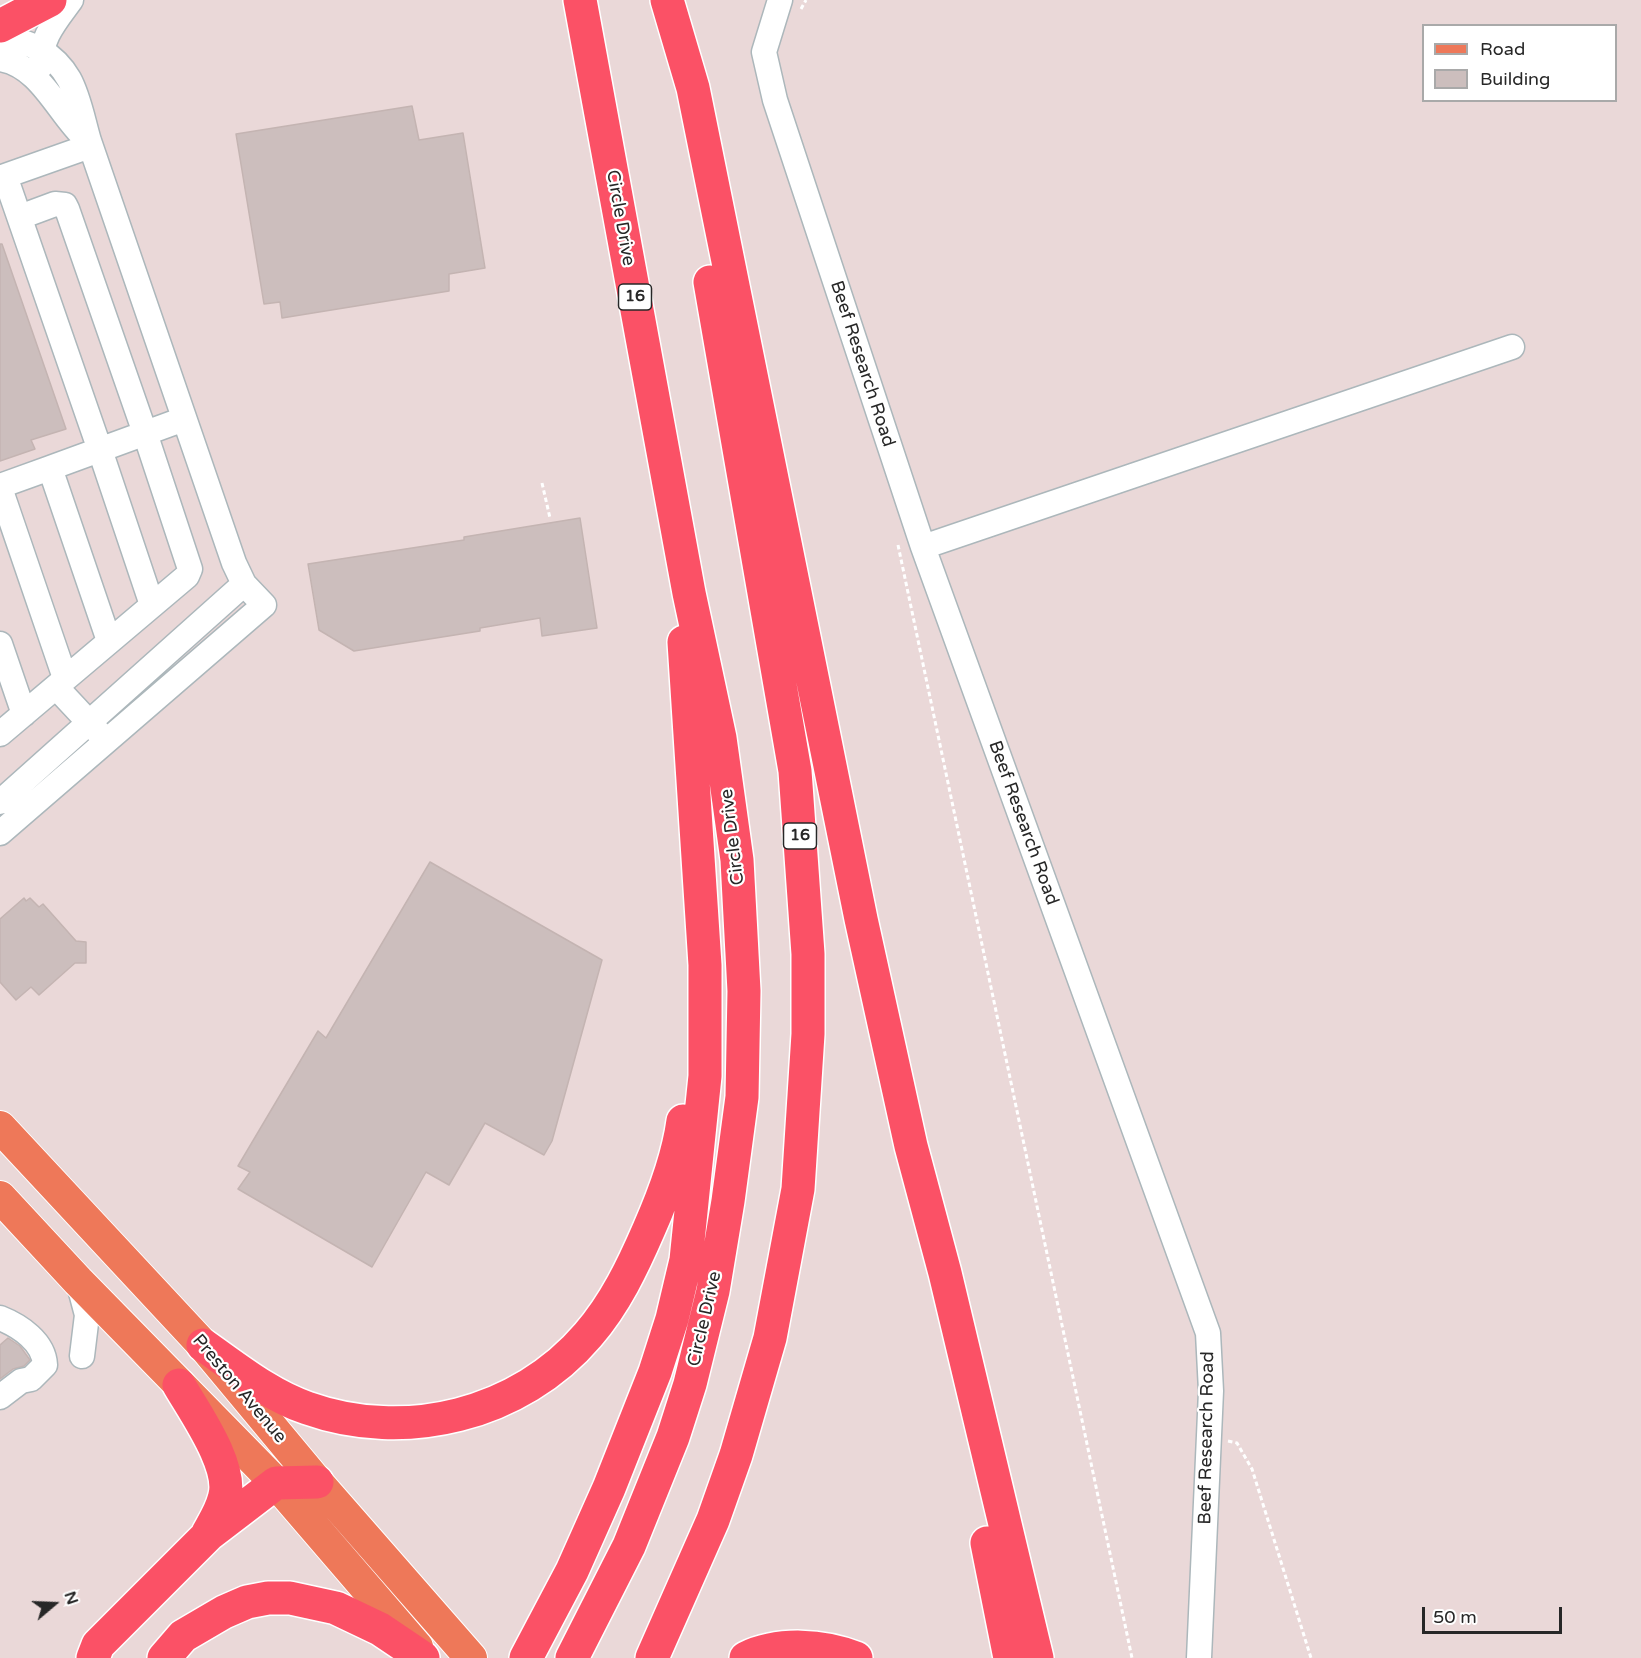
<!DOCTYPE html>
<html>
<head>
<meta charset="utf-8">
<style>
  body { margin:0 }
  #map { position:relative; width:1641px; height:1658px; overflow:hidden; background:#ead8d8; font-family:"Varela Round",sans-serif }
  canvas { display:block }
  .legend { position:absolute; left:1422px; top:24px; width:195px; height:78px; box-sizing:border-box; background:#fff; border:2px solid #a9a9a9; margin:0; padding:8px 10px; list-style:none; font-size:18px; color:#272727 }
  .legend li { display:flex; align-items:center; gap:12px; height:30px }
  .legend b { width:30px; border:2px solid #a9a9a9 }
  .north { position:absolute; left:24px; top:1574px; width:60px; height:60px; -webkit-text-stroke:4px #fff; paint-order:stroke; rotate:71deg; font-size:16px; font-weight:700; line-height:24px; text-align:center; color:#272727 }
  .north::after { content:''; display:block; margin:auto; width:21px; height:27px; background:#272727; clip-path:polygon(50% 0,100% 100%,50% 72%,0 100%) }
  .scale { position:absolute; left:1422px; top:1607px; width:140px; height:27px; box-sizing:border-box; border:3px solid #272727; border-top:0; padding-left:8px; font-size:18px; line-height:21px; white-space:nowrap; color:#272727; -webkit-text-stroke:4px #fff; paint-order:stroke }
</style>
</head>
<body>
<div id="map">
<canvas width="1641" height="1658"></canvas>
<ul class="legend">
<li><b style="height:8px;background:#ee7859"></b>Road</li>
<li><b style="height:16px;background:#ccbebd"></b>Building</li>
</ul>
<div class="north">N</div>
<div class="scale">50 m</div>
</div>
<script>
const g = document.querySelector('canvas').getContext('2d');
g.lineJoin = 'round';
function fill(path, color) { g.fillStyle = color; g.fill(path, 'evenodd'); }
function strokePath(path, color, width, dash) { g.strokeStyle = color; g.lineWidth = width; g.lineCap = dash ? 'butt' : 'round'; g.setLineDash(dash || []); g.stroke(path); }
function write(font, color, halo, rows, align = 'center') {
  g.font = font + ' "Varela Round",sans-serif'; g.lineWidth = 4.5; g.setLineDash([]); g.textBaseline = 'middle'; g.strokeStyle = halo; g.fillStyle = color; for (const [text, x, y, turn = 0] of rows) {
    g.save(); g.translate(x, y); g.rotate((+turn || 0) * Math.PI / 180); g.textAlign = isNaN(turn) ? turn : align; if (halo) g.strokeText(text, 0, 0); g.fillText(text, 0, 0); g.restore();
  }
}
const building = new Path2D(`
  M412 106 419 140 463 133 485 268 449 274V291L282 318 280 302 264 304 236 134Z
  M0 244H2L66 429 31 440 35 449 0 461Z
  M580 518 597 628 542 636 540 618 480 628V631L354 651 319 630 308 564 464 540V537Z
  M430 862 602 960 552 1141 544 1155 485 1123 449 1185 426 1172 372 1267 238 1189 250 1172 238 1166 318 1031 326 1038Z
  M24 898 26 901 30 898 39 907 43 904 76 941 86 942V963H75L39 995 31 987 16 1000 0 982V919Z
  M8 1338 20 1346 30 1360 24 1366 13 1369 0 1379V1345Z`);
fill(building, '#ccbebd');
strokePath(building, '#c4b4b2', 1.5);
const minor = new Path2D(`
  M780 0 764 52 775 100 923 547 1208 1333 1211 1391 1199 1658
  M0 42C26 35 56 56 69 79 79 97 83 121 89 141L234 563 244 584 264 605 0 833
  M0 59C40 65 58 113 85 138
  M41 66C40 38 55 22 71 0
  M90 146 5 176 100 450 152 605
  M50 468 184 419
  M0 486 50 468 109 641
  M0 488 65 678
  M923 547 1512 347
  M0 644 24 714
  M56 687 99 733
  M0 734 187 576 190 569 145 433 67 209 65 205 55 204 20 217
  M0 802 244 584
  M78 1281 87 1315 82 1356
  M0 1318C20 1326 44 1342 45 1365L31 1379 21 1381 0 1397`);
const major = new Path2D(`
  M0 1127 203 1345 317 1482 471 1658
  M0 1197 78 1281 276 1483 417 1647`);
const highway = new Path2D(`
  M667 0 693 88 861 919 911 1146 945 1273 1037 1658
  M0 26 50 0
  M203 1345C236 1368 269 1395 307 1408 405 1443 520 1415 588 1335 615 1304 633 1266 649 1229 664 1195 678 1158 683 1121
  M179 1385C194 1411 235 1468 224 1499 221 1511 214 1522 208 1533
  M987 1543 1010 1658
  M93 1658 98 1645 208 1535 276 1483 317 1482
  M164 1658 183 1636 224 1612 247 1602 268 1598H290L336 1608 380 1629 423 1658
  M526 1658 572 1571 609 1488 655 1372 672 1319 686 1260 705 1076V965L684 642
  M572 1658 629 1546 673 1437 690 1384 713 1291 728 1201 742 1097 744 991 737 860 720 738 689 593 580 0
  M652 1658 713 1520 736 1455 770 1338 798 1189 808 1034V954L795 771 710 282
  M746 1658C779 1642 823 1645 856 1658`);
strokePath(minor, '#acb7bb', 27);
strokePath(major, '#fff', 34);
strokePath(highway, '#fff', 36);
strokePath(new Path2D(`
  M801 9 806 0
  M542 483 550 518
  M898 545 1132 1658
  M1228 1441 1237 1443 1252 1469 1311 1658`), '#fff', 3, [4.5, 3]);
strokePath(minor, '#fff', 24);
strokePath(major, '#ee7859', 32);
strokePath(highway, '#fb5166', 33);
for (const [x, y, w] of [
  [635,297,33],
  [800,836,33]
]) { const box = new Path2D(); box.roundRect(x - w / 2, y - 13, w, 26, 4.5); g.fillStyle = '#fff'; g.fill(box); strokePath(box, '#272727', 1.5); }
write('bold 16px', '#272727', null, [
  ["16",635,297],
  ["16",800,836]
]);
write('18px', '#272727', '#fff', [
  ["Circle Drive",620,218,80],
  ["Beef Research Road",862,364,72],
  ["Beef Research Road",1023,823,70],
  ["Circle Drive",733,837,-97],
  ["Circle Drive",705,1319,-77],
  ["Preston Avenue",239,1389,50],
  ["Beef Research Road",1207,1438,-89]
]);
</script>
</body>
</html>
